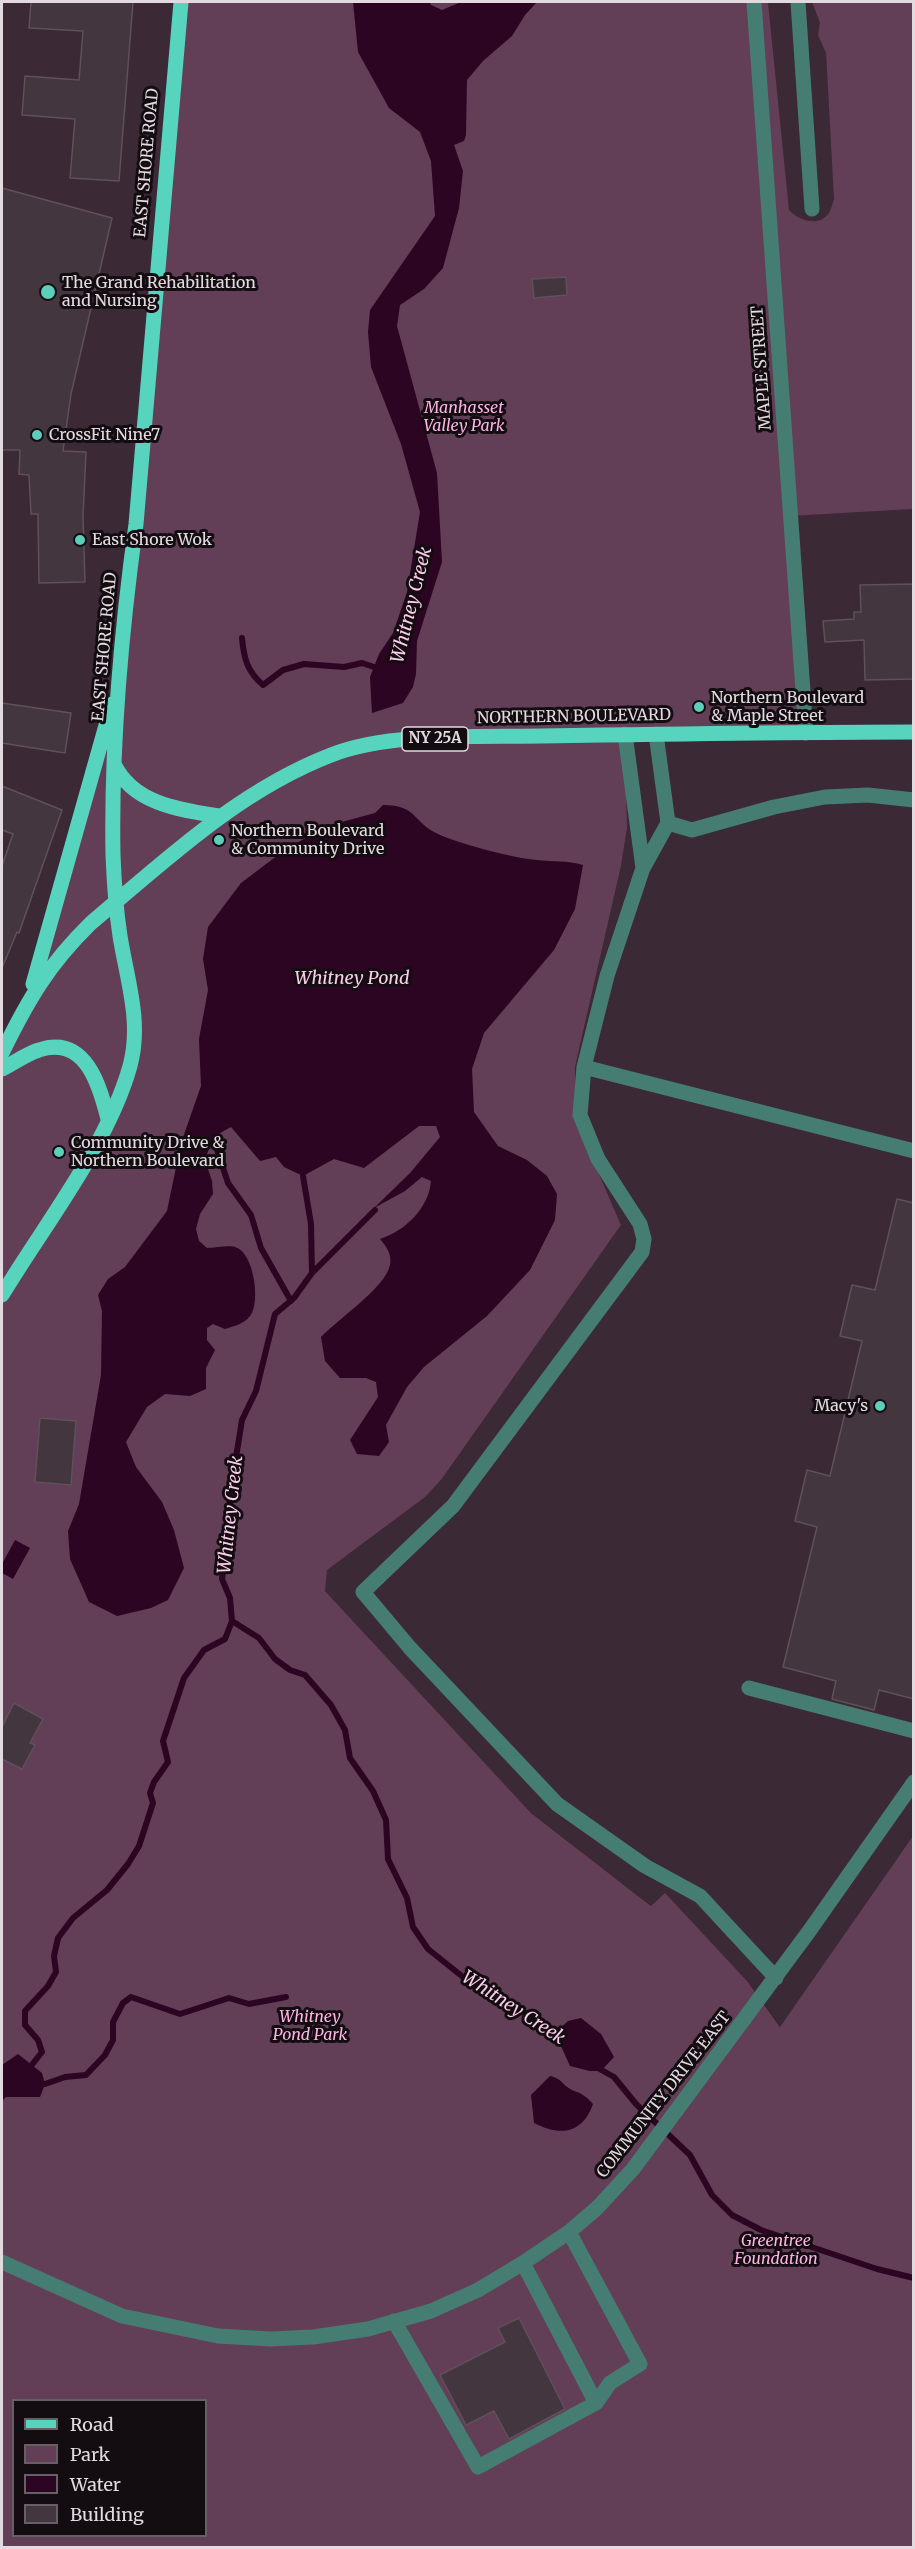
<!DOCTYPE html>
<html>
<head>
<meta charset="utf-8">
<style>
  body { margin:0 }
  #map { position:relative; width:915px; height:2549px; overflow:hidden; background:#2e222a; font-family:Merriweather,serif }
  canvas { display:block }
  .frame { position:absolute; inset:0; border:3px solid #e2dadf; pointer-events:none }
  .legend { position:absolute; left:12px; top:2399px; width:195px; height:138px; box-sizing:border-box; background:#130d11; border:2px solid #665f63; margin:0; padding:8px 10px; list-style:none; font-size:18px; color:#e2dadf }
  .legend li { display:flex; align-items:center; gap:12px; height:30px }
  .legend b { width:30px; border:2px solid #665f63 }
</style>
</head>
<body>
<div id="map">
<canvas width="915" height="2549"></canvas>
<div class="frame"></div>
<ul class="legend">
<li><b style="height:8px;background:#56d4be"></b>Road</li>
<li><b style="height:16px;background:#633e57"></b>Park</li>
<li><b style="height:16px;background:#2c0522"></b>Water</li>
<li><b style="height:16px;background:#43363e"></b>Building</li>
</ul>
</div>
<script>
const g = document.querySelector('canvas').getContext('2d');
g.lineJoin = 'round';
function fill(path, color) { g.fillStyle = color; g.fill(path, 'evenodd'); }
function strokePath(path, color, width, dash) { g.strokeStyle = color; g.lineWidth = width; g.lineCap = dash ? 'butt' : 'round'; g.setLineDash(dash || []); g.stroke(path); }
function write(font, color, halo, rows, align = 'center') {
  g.font = font + ' Merriweather,serif'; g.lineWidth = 6; g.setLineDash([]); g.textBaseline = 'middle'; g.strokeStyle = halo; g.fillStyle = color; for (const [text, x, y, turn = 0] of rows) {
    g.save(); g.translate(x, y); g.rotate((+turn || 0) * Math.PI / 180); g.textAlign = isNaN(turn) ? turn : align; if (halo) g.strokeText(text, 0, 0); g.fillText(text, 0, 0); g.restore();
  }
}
fill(new Path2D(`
  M2 2H181L121 672 29 998 2 1053Z
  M768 2H823L836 224H790Z
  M913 509V1836L781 2027 747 1981 664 1894 652 1906 531 1813 325 1591 327 1570 425 1497 441 1480 621 1225 576 1121 575 1067 621 866 627 828 625 734 791 516Z`), '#3b2935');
fill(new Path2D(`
  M181 2H768L789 210C798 220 819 228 829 213 831 209 833 203 834 199L826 53 818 35 820 23 812 2H913V509L791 516 805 732 625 734 627 828 621 866 575 1067 576 1121 621 1225 441 1480 425 1497 327 1570 325 1591 531 1813 651 1906 665 1893 747 1981 780 2027 913 1836V2547H2V1053L29 998 121 672ZM14 2400H206V2536H14Z`), '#633e57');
fill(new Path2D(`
  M353 2H430L431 5 442 10 461 2H537L525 15 512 36 483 61 467 80 466 135 464 141 454 145 463 171 459 208 443 268 424 289 400 305 397 326 437 473 442 562 417 641 416 674 413 687 403 703 372 713 370 677 379 654 393 633 407 592 420 512 401 444 371 367 368 332 370 310 435 216 431 161 420 132 389 108 358 52Z
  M383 805C418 805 413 823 438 834 460 844 512 858 537 860 553 862 567 860 583 865L575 909 554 950 484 1033 472 1069 474 1112 498 1146 527 1160 547 1176 557 1194 555 1220 530 1270 487 1316 424 1367 407 1387 386 1425 389 1442 379 1456 357 1454 350 1440 378 1397 376 1382 366 1378H340L325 1361 321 1337C338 1319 385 1288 390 1265 392 1254 386 1246 380 1239 405 1231 429 1208 431 1181L422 1177 405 1191 374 1208 410 1173 440 1137 436 1126H419L364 1168 334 1159 303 1176 284 1167 276 1157 260 1161 231 1127 213 1137 205 1160 212 1181 213 1194 200 1214 196 1229 199 1241 207 1248C214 1248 230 1245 235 1247 254 1252 261 1303 250 1316 244 1324 234 1326 225 1329L213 1324 207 1328V1340L215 1350 206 1368V1389L190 1396 165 1394 147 1407 126 1442 136 1467 162 1502 174 1530 184 1568 168 1600 151 1608 117 1616 89 1602 70 1559 68 1531 79 1504 101 1375 102 1311 98 1295 108 1279 125 1267 167 1211 181 1143 201 1086 199 1039 208 990 203 959 208 927 241 883 286 849 327 826 375 813Z
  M15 1540 30 1548 13 1579 2 1573V1564Z
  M581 2018 601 2034 614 2057 601 2071H590L570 2066 555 2033 568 2021Z
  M18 2054 42 2073 45 2084 40 2097H6L2 2101V2065Z
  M550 2076C563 2079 562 2085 572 2090 582 2094 585 2095 593 2104 583 2133 561 2137 534 2123L531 2095Z`), '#2c0522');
strokePath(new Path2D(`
  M242 638C244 659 247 671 263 685L283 670 304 664 344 667 362 663 380 669
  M213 1137 228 1183 251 1215 261 1248 291 1301
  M312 1273 375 1210
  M232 1621 259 1638 275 1659 290 1670 305 1675 331 1705 345 1730 350 1758 373 1791 386 1820 388 1859 407 1898 413 1927 428 1949 478 1989 524 2012 561 2037
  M596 2067 614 2077 636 2104 690 2155 712 2195 732 2215 761 2230 877 2269 914 2278
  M27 2071 42 2052 38 2040 25 2025V2011L48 1986 56 1972 54 1956 58 1938 73 1918 107 1890 128 1864 139 1846 153 1803 150 1793 154 1782 168 1762 163 1741 184 1678 204 1650 225 1639 232 1621 230 1598 222 1579 229 1529 230 1495 242 1420 256 1391 275 1314 294 1298 312 1273 311 1224 303 1176
  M38 2084H45L65 2077 86 2075 105 2055 113 2040V2022L123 2003 131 1997 180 2014 229 1998 249 2004 286 1997`), '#2c0522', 6);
const building = new Path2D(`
  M31 2H133L119 181 70 178 75 119 22 115 25 76 79 80 83 31 29 28Z
  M2 188 112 218 71 394 63 451 86 452 83 516 85 582 39 583 38 514H31L29 475 19 474 20 450H2Z
  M566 277 567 295 534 298 532 279Z
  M914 584V679L865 680 864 640 825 642 823 621 854 619V612H861L860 585Z
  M2 703 71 713 65 753 2 743Z
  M2 786 62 810 19 933 17 932 2 968V866L13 834 2 830Z
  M897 1199 914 1203V1699L879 1690 874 1710 832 1699 836 1681 783 1667 817 1527 795 1521 807 1470 830 1476 862 1341 840 1336 852 1285 875 1290Z
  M40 1418 76 1421 71 1485 35 1482Z
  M14 1703 43 1719 30 1743 35 1745 22 1769 2 1759V1727Z
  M519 2318 565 2409 509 2439 494 2411 466 2425 440 2375 505 2342 498 2328Z`);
fill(building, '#43363e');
strokePath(building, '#5e515a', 1.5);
strokePath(new Path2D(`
  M754 2 806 733
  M798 2 812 209
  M625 734 643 868
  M656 734 668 823 643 868 607 976 584 1067 580 1115 598 1159 640 1224 644 1239 642 1252 453 1506 363 1592 410 1648 557 1804 645 1866 700 1896 776 1978
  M668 823 692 830 774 807 825 797 868 795 914 800
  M584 1067 914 1151
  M749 1688 914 1731
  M569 2232 640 2364 610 2383 596 2403
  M2 2262 122 2316 218 2336 271 2339 313 2337 368 2329 431 2311 478 2290 523 2263 569 2232 597 2208 633 2169 810 1930 914 1782
  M394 2321 478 2467 596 2403 523 2263`), '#467d72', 15);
strokePath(new Path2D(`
  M114 764C133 804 180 810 219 816
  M33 984 112 704
  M2 1053C28 1000 48 965 91 923 166 860 238 791 331 755 388 732 480 737 542 736 666 734 790 732 914 732
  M2 1069C14 1063 26 1054 39 1050 86 1034 100 1087 108 1119
  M2 1295C44 1225 108 1145 130 1066 142 1022 127 980 120 936 116 910 114 881 113 855 111 745 121 633 136 524L181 2`), '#56d4be', 15);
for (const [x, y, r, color] of [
  [48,292,8,"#5cceba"],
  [37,435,6,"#5cceba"],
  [80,540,6,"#5cceba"],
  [699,707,6,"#5cceba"],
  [219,840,6,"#5cceba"],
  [59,1152,6,"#5cceba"],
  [880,1406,6,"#5cceba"]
]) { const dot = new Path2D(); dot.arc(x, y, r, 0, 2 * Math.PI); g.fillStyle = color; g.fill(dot); strokePath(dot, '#130d11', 2); }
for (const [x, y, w] of [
  [435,739,66]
]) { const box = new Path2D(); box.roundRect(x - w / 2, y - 12, w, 24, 4.5); g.fillStyle = '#130d11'; g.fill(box); strokePath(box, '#e2dadf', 1.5); }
write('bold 15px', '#e2dadf', null, [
  ["NY 25A",435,739]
]);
write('16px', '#e2dadf', '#130d11', [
  ["EAST SHORE ROAD",147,163,-85],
  ["MAPLE STREET",762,368,-94],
  ["EAST SHORE ROAD",105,647,-85],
  ["NORTHERN BOULEVARD",574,717,-1],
  ["COMMUNITY DRIVE EAST",664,2095,-52]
]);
write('16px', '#e2dadf', '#130d11', [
  ["The Grand Rehabilitation",62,283],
  ["and Nursing",62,301],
  ["CrossFit Nine7",49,435],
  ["East Shore Wok",92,540],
  ["Northern Boulevard",711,698],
  ["& Maple Street",711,716],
  ["Northern Boulevard",231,831],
  ["& Community Drive",231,849],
  ["Community Drive &",71,1143],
  ["Northern Boulevard",71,1161],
  ["Macy's",868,1406,"right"]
], 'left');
write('italic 16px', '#feb3e5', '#130d11', [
  ["Manhasset",464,408],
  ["Valley Park",464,426],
  ["Whitney",310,2017],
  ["Pond Park",310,2035],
  ["Greentree",776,2241],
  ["Foundation",776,2259]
]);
write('italic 18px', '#fbcdeb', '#130d11', [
  ["Whitney Creek",412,605,-76],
  ["Whitney Pond",352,979],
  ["Whitney Creek",231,1515,-84],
  ["Whitney Creek",513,2008,33]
]);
</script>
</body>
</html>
